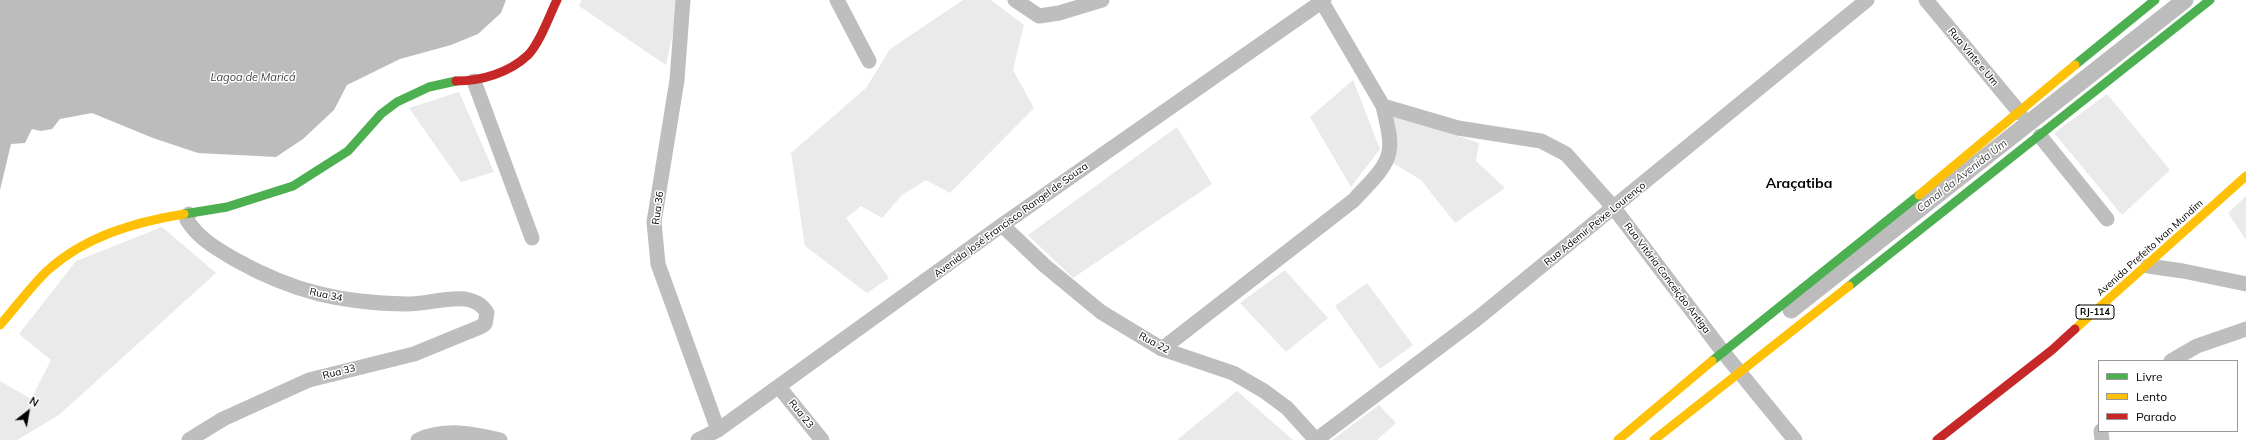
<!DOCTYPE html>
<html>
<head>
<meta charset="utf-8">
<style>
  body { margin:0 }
  #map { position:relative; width:2246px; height:440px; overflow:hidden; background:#fff; font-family:Mulish,sans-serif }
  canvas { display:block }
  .legend { position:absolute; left:2098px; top:360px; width:140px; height:72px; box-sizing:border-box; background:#fff; border:1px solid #999; margin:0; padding:5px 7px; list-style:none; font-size:12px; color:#000 }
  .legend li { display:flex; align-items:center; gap:8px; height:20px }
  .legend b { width:20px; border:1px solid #999 }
  .north { position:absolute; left:8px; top:392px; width:40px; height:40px; -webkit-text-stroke:3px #fff; paint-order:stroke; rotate:31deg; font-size:11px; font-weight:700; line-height:16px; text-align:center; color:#000 }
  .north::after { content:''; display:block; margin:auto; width:14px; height:18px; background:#000; clip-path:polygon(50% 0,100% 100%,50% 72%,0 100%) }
</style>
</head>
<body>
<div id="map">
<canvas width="2246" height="440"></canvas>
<ul class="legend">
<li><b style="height:5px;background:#4caf50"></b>Livre</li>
<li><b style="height:5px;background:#ffc107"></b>Lento</li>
<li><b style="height:5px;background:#c62828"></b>Parado</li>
</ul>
<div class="north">N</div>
</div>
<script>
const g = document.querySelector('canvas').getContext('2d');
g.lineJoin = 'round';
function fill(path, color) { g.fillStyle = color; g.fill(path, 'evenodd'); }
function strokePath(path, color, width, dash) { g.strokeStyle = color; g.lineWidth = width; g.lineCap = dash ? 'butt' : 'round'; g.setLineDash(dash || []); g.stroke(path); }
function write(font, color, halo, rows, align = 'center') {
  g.font = font + ' Mulish,sans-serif'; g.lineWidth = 3; g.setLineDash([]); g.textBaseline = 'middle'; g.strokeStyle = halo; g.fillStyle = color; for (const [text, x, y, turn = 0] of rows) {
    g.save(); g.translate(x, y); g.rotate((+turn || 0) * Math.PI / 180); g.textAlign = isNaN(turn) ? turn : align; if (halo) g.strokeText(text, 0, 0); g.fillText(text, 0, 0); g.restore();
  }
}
fill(new Path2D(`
  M582 0H680L666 65 579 6Z
  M963 0H991L1024 25 1013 70 1034 108 950 193 926 180 902 195 882 218 861 206 846 218 889 278 867 293 805 246 791 153 866 88 890 49Z
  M1353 80 1380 149 1351 187 1310 117Z
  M459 92 494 172 461 182 409 108Z
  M2107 94 2170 170 2122 215 2054 133Z
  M1392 114 1479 143 1476 161 1505 188 1455 223 1421 180 1391 162Z
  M1177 127 1212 184 1073 278 1028 235Z
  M2246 196V240L2228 213Z
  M162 227 216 273 59 415 17 440H0V381L31 399 51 360 19 334 76 261Z
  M1285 270 1328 318 1286 352 1240 303Z
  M1367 283 1413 345 1380 369 1335 306Z
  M1237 391 1293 440H1178V439Z
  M1379 405 1396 423 1377 440H1332Z`), '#eaeaea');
fill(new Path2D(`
  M0 0H506L501 13 478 34 451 45 400 59 347 85 334 110 303 139 276 157 198 153 153 138 92 113 60 119 52 129 41 131 32 129 25 143 11 144 0 190Z`), '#bcbcbc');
strokePath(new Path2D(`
  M1791 310 2185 0`), '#bcbcbc', 17);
strokePath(new Path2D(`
  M683 0 677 80 654 222 658 264 718 430
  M837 0 869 61
  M1015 0 1039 16 1059 13 1102 0
  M1926 0 2020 113
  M1322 2 1383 106 1458 128 1541 141 1566 154 1614 208 1723 352 1795 440
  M474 81 532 238
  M2040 136 2107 219
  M189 214 187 220C199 239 217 249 236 260 293 292 342 303 407 304 426 304 446 297 465 299 475 301 482 304 487 313L485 324 480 327 414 354 309 380 223 419 189 440
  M1002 225 1044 265 1101 312 1162 349 1233 373 1264 391 1287 408 1316 440
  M2148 266 2183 271 2246 284
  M1162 349 1354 200C1365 187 1386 170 1389 152 1392 138 1386 121 1383 106
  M2171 361 2197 346 2246 329
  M779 387 822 440
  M2101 431 2102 440
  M418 440C445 428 472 433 500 440
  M698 440 718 430 1002 225 1324 0
  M1316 440 1478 318 1867 0`), '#bebebe', 15);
strokePath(new Path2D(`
  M2075 65 2155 0
  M184 214 227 207 293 186 348 151 381 114 397 102 429 87 456 81
  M1849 286 2210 0
  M1712 361 1919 195`), '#4caf50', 9);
strokePath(new Path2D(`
  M1919 195 2075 65
  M0 325C16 307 31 286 48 270 86 236 135 222 184 214
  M2075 329 2246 176
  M1618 440 1712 361
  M1654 440 1849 286`), '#ffc107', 9);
strokePath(new Path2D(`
  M456 81C481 81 509 73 528 55 540 43 549 16 557 0
  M1937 440 2052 350 2075 329`), '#c62828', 9);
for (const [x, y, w] of [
  [2095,312,38]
]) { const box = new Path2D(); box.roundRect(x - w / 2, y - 7, w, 14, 3); g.fillStyle = '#fff'; g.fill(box); strokePath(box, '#000', 1); }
write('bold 9px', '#000', null, [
  ["RJ-114",2095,312]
]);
write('10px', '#000', '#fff', [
  ["Rua Vinte e Um",1973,57,50],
  ["Rua 36",658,208,-82],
  ["Avenida José Francisco Rangel de Souza",1011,220,-36],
  ["Rua Ademir Peixe Lourenço",1595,224,-39],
  ["Avenida Prefeito Ivan Mundim",2150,248,-42],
  ["Rua Vitória Conceição Antiga",1667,278,53],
  ["Rua 34",326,295,12],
  ["Rua 22",1154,343,28],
  ["Rua 33",339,372,-14],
  ["Rua 23",801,414,51]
]);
write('italic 11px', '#404040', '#fff', [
  ["Lagoa de Maricá",253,78],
  ["Canal da Avenida Um",1962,176,-38]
]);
write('bold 14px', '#000', '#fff', [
  ["Araçatiba",1799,184]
]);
</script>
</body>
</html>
